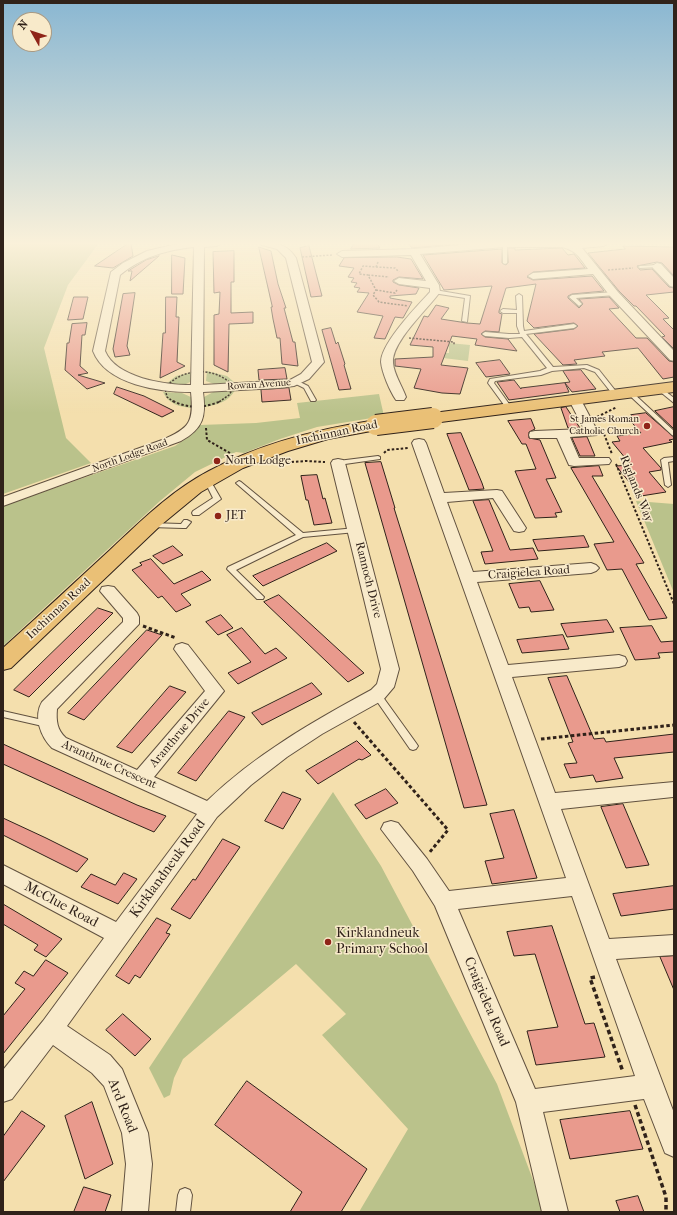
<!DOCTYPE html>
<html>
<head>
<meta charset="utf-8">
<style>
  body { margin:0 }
  #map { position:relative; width:677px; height:1215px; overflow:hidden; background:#f4dfad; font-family:"IM FELL French Canon",serif }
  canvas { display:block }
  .frame { position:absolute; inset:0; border:4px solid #30221a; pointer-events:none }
  .north { position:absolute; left:12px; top:12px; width:40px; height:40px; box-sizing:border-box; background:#f8eaca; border:1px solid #a89a84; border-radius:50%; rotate:309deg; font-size:11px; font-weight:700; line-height:16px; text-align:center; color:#30221a }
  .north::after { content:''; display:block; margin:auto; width:14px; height:18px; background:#8f2418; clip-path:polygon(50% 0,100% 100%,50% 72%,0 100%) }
</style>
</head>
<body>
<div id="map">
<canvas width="677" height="1215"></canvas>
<div class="frame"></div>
<div class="north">N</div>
</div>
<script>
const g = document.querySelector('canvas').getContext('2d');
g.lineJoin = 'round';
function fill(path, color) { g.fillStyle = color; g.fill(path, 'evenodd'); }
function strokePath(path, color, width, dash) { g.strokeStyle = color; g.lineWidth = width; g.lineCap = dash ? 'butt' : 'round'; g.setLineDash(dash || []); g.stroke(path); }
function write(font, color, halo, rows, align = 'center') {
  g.font = font + ' "IM FELL French Canon",serif'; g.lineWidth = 3; g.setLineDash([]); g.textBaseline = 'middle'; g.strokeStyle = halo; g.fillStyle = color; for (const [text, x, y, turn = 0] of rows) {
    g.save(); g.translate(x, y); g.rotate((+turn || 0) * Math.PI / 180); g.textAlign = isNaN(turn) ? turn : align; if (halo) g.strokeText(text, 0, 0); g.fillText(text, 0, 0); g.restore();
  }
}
fill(new Path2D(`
  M3 243H99L68 285 44 348 66 438 91 463 3 494Z
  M449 343 470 345 468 361 443 358 444 353H449Z
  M207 371 227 376 234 382 214 384 206 381Z
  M192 372V381L184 385 166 384 176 376Z
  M235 390C229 402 216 405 204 407V397L215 391Z
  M163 392 182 393 193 398 192 408C180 407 168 404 163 392Z
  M379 394 384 416 317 427 280 439 244 453 236 452 195 472 160 501 3 646V506L175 446 190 436 200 425 256 423 300 418 297 403Z
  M636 501 674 504V593Z
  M333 792 381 866 497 1084 545 1212H359L408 1129 322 1035 346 1014 296 964 183 1059 174 1078 170 1095 164 1098 149 1068Z`), '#bac28b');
const building = new Path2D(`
  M129 243H131L133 256 113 268 95 266Z
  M355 243H377L380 248 351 249Z
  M409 243H466L412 248Z
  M309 246 317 277 322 296 311 297 300 248Z
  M623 246 674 247V276L662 263 657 262 637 266 640 270 652 269 669 287 674 288V292L646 295 669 318 663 319 674 330V349L662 337 665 336 636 306H634L619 291 588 253 625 249Z
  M259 247 271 251 278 284 286 308H284L293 342H295L298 366 282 364 280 338H277L273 319 271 307H272Z
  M508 248H515V250L562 248 568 255 574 254 585 268 533 272 527 277 533 280 592 276 604 291 572 294 568 296V298L579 308 583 304 579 299 609 297 619 308 609 309 636 338H647L669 361 674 362V377L663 379 638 348 602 352 605 356 574 360 577 364 563 365 534 334 574 329 578 326 574 323 534 328 527 321 536 284 506 288 499 311V313L502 314 499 332 485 331 481 334 485 337 508 339 517 351 475 345 477 339 452 336 441 365 468 368 460 394 442 393 414 388 421 369 395 366V359L433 357V347L410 345 424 316 428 317 436 305 449 308 441 319 467 323 480 324 492 286 444 290 423 255 502 249V263L506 265 508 263Z
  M234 251V282H231V313L253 312V323L229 324 228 372 214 365V315L219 314 220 292 214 293 213 252Z
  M172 255 185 258 183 294H172Z
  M159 256 130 281 132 271H128L146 260Z
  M397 257 411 259 423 279 399 277 393 280V282L399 285 419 288 416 294 390 296V298L412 302 403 318 395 317 385 339 374 338 383 316 357 312 369 293 357 292 360 288 354 287 357 283 351 282 354 278 348 277 354 268 339 266 344 258Z
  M135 293 127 346 130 355 115 357 113 349 123 294Z
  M74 297H88L83 319 68 320Z
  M166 297H177L176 317H179L177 362 185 366 160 378 163 333H165Z
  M87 323 85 335H82L80 366 88 373 78 375 105 383 87 389 65 370 67 343H69L72 324Z
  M331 328 336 344 338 342 345 364 344 365 351 389 339 390 322 330Z
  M500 360 510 374 486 377 476 363Z
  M285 368 287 379 259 380 258 370Z
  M581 370 596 389 572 392 565 383 569 392 509 400 497 382 514 380 521 389V388L570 382 563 371Z
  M117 387 144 396 174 411 162 417 114 394Z
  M289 388 291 400 262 402 261 390Z
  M566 407 580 428H568L561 408Z
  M674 407V429L655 411Z
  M646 413 674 437V439L669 440 672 442 643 448 661 468V470L649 472 666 492 641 496 616 466 631 465 612 442 620 441 617 436 641 433 627 417H633L631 415Z
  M531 419 535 429 529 432V438L540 440 556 478 546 479 562 512 555 513 557 517 535 518 515 471 536 469 526 444H522L508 421Z
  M461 433 482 483 484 489 469 490 447 434Z
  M587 437 588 439 595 456H580L572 438Z
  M381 462 395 508H394L487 805 464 808 365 463Z
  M599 466 603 476H592L644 563 636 564 667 618 649 620 622 569 607 570 594 544 614 542 571 468Z
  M317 475 323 499 325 498 332 523 314 525 308 500H306L301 476Z
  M489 500 510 550 533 548 538 559 485 564 481 552 493 551 473 501Z
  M584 536 589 547 538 551 533 540Z
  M327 543 337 551 263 586 253 576Z
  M173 546 183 555 163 564 153 556Z
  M151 559 174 584 202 571 211 580 181 594 191 605 176 612 162 596 158 598 132 570 142 565 140 563Z
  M540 581 554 610 531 612 529 607 519 608 509 584Z
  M279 595 364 673 348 682 264 602Z
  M98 608 113 613 29 697 14 690Z
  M221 615 233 628 218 635 206 622Z
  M607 620 614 632 567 637 561 624Z
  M652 626 661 642 674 641V652L658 653 660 658 635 660 620 628Z
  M242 628 265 654 276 648 287 658 238 684 228 673 251 662 227 635Z
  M147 630 162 635 84 720 68 713Z
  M563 635 569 649 522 653 517 640Z
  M567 676 594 739 604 738 606 742 674 734V752L614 758 623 778 596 782 593 775 570 778 564 764 577 763 568 743 573 742 548 678Z
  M312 683 322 694 262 725 252 713Z
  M170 686 186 692 132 753 117 747Z
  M229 711 245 717 196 781 178 773Z
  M357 741 371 755 362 760 359 759 318 784 306 771Z
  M3 744 137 805 166 816 154 832 115 815 3 764Z
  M386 789 398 803 366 819 355 805Z
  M283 792 301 799 283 829 265 821Z
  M623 804 649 865 626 868 601 807Z
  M514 810 537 878 492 884 485 861 504 858 490 814Z
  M3 818 46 838 88 859 77 872 3 835Z
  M223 839 240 847 190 919 171 909 193 879 195 880Z
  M124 873 137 879 118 904 81 887 91 874 115 885Z
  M674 886V909L621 916 613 894Z
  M3 904 62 939 46 957 34 950 38 945 3 924Z
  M157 918 171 925 166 933 170 934 140 978 135 975 129 984 116 976Z
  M552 926 585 1024 594 1023 605 1057 536 1065 527 1031 558 1027 535 954 514 956 507 932Z
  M674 956V990L660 957Z
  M46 960 68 973 3 1054V1016L25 989 15 983 24 971 33 976Z
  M123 1014 151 1039 135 1056 106 1030Z
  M247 1081 367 1169 341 1212H290L302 1192 215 1125Z
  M92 1102 113 1164 85 1179 65 1116Z
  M22 1111 45 1126 3 1182V1137Z
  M630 1111 643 1149 570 1159 560 1120Z
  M84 1187 111 1195 105 1212H74Z
  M638 1196 644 1212H620L616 1201Z`);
fill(building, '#e99a8d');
strokePath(building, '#30221a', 1);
const service = new Path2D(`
  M503 243 507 244V263L505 264 503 263Z
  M657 265H659V267L640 268 638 267 640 266Z
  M435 290 470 296 467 322 462 321 465 298 433 293 432 292Z
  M614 292 616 293V295L576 298 582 304 579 306 569 297 572 295Z
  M519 294 522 296 523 326 524 331 574 324 577 326 574 328 526 334 553 367 587 365 599 370 618 394V396H614L595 372 584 368 552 371 541 375 495 381 494 383 512 408 511 409H507L488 383 490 379 540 371 547 368 522 337 509 338 485 336 482 334 485 332 509 334H520L517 326V313H503L500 311 503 309 517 310 516 296Z
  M296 380 308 386 316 400 315 401H311L304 388 294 383V381Z
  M660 387 674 398V403L658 390V388Z
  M630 391 632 392 674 431V436L672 435 628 394V392Z
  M378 456 380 457V459L338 465 335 463 338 461Z
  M674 457V461L668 462 671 485 668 487 665 485 661 460 664 458Z
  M207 478 210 480 221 499 199 515H193L192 513 193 511 213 498 204 480Z
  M239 481 241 482 303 533 356 528 360 530 356 532 303 537 236 570 264 597 263 599H257L227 569 228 567 296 535 237 484 236 483Z
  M184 520H187L191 522 186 528H183L150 527 146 525 150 523 181 524Z
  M377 692 380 693 416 743 418 746 416 749 413 750 410 749 374 697 373 695 374 693Z
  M3 711 47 721 50 722 52 724 50 726 47 727 3 717Z
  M185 1188 190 1190 192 1195 190 1212H176L178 1195 180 1190Z`);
const minor = new Path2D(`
  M181 243H222L217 246 204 247 203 385 290 380 301 374 312 362 286 258 277 249 262 245 260 243C277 243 286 243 296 258L324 362 309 379 294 386 278 388 203 392C206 416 204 428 181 441L3 506V497L162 440C190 428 194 422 191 392 160 392 106 385 93 351L111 272 123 263 147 251ZM194 247 191 385C165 385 116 378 105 351L120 275C142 257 166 250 194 247Z
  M484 243H609L604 246 582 248 618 292 674 351V361L670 360 610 296 593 274 533 279 528 276 533 273 588 269C579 257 577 251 562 247H505L420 254 439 285 440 292C428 309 391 342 393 363 394 374 402 386 406 397L404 400H396C390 391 382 373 381 362 381 343 417 306 430 292V288L399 284 394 281 399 278 426 281 411 255 342 257 337 254 342 251 414 249Z
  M657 263 661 264 674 278V287L670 286 653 268 652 266Z
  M575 396 579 397 581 400 598 432 597 435 570 437 579 458H609L611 461 609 464 574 466 569 465 557 438H530L529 435 530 432 535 431 584 429 569 400 571 397Z
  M419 439 424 440 426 443 444 493 497 490 502 491 526 528 524 531 519 532 514 531 493 498 447 502 473 572 591 563 596 565 599 568 596 571 591 573 477 582 508 665 619 655 625 657 627 661 625 665 619 667 512 677 555 793 674 782 673 797 561 809 609 939 674 935V955L616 959 674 1113V1157L665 1153 644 1099 543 1112 568 1212H542L516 1102 435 906 413 871 381 829 384 823 391 821 398 823 427 859 449 891 566 878 412 443 414 440ZM572 896 635 1076 535 1089 458 909Z
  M338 459 343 460 345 463 399 669 394 687 383 700 322 734 287 757 251 785 217 817 67 1026 110 1055 122 1069 148 1133 152 1164 148 1212H122L126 1164 122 1133 104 1086 92 1073 53 1045 12 1099 3 1102V1070L43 1021 104 938 3 884V865L116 922 197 814 52 748C41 737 33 717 42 702L123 622V618L100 591 102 587 108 586 114 587 137 613 139 617V624L57 709C56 721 57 730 66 738L137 770 205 691 174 649 176 645 182 643 188 645 224 691 154 777 207 801C256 754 312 722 371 690L377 684 381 669 331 463 333 460Z`);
const primary = new Path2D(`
  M674 382V392L433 423 427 422 424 418 427 414 433 413Z
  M376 420 382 421 385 425 382 429 328 439 288 451 243 468 201 492 161 525 11 668 3 670V648C39 616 74 583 110 550 141 521 171 491 209 471 261 443 318 429 376 420Z`);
strokePath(service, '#61513f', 2);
strokePath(minor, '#61513f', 2);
strokePath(primary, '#30221a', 2);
strokePath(new Path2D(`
  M302 257 332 255
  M378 262 376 267 363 266 359 274 368 275 376 290 373 295 379 302 408 306
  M376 267 395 268 399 272
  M608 270 633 268
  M368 275 389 277
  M376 290 395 293 397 290
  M409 338 454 342V345
  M174 402 167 397 165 388C182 367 217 366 234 387L229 395 219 402`), '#30221a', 1.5, [2, 1.5]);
strokePath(new Path2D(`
  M173 401C188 409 205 408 221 401
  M597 417 617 407
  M206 428 207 440 230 453
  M604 434 612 454
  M384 453 387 450 408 448
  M278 463 306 461 325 462
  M616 464 674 604`), '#30221a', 2, [2.5, 2]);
strokePath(new Path2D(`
  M143 626 176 638
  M354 722 448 830 429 853
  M541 739 674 725`), '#30221a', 3, [3.5, 2.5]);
strokePath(new Path2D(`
  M595 977 590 978 623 1072
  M635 1105 666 1197V1212`), '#30221a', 3.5, [4.5, 3]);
fill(service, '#f8eaca');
fill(minor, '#f8eaca');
fill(primary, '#eac076');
const primaryBridge = new Path2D(`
  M376 425 433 418`);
strokePath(primaryBridge, '#30221a', 22, []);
strokePath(primaryBridge, '#eac076', 20);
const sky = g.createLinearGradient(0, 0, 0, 413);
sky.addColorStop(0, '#8ab7d2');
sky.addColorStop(0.59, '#faf1da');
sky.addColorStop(1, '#faf1da00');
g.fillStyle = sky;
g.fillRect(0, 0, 677, 413);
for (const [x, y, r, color] of [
  [647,426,4,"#8f2418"],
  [217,461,4,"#8f2418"],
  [218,516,4,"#8f2418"],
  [328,942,4,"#8f2418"]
]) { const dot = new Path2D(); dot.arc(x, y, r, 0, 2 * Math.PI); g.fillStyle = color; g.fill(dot); strokePath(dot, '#f8eaca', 1.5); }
write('10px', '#30221a', '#f8eaca', [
  ["Rowan Avenue",259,385,-4],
  ["North Lodge Road",130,456,-20]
]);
write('10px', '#30221a', '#f8eaca', [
  ["St James Roman",639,420],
  ["Catholic Church",639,432]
], 'right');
write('12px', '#30221a', '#f8eaca', [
  ["Inchinnan Road",337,433,-12],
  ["Riglands Way",636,489,68],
  ["Craigielea Road",529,573,-4],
  ["Rannoch Drive",368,580,76],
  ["Inchinnan Road",59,609,-43],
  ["Aranthrue Drive",180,733,-50],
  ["Aranthrue Crescent",109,765,24]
]);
write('12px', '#30221a', '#f8eaca', [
  ["North Lodge",225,461],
  ["JET",226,516]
], 'left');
write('14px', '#30221a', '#f8eaca', [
  ["Kirklandneuk Road",168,869,-54],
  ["McClue Road",61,905,28],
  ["Craigielea Road",486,1002,67],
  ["Ard Road",122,1106,68]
]);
write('14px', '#30221a', '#f8eaca', [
  ["Kirklandneuk",336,934],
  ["Primary School",336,950]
], 'left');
</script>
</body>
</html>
